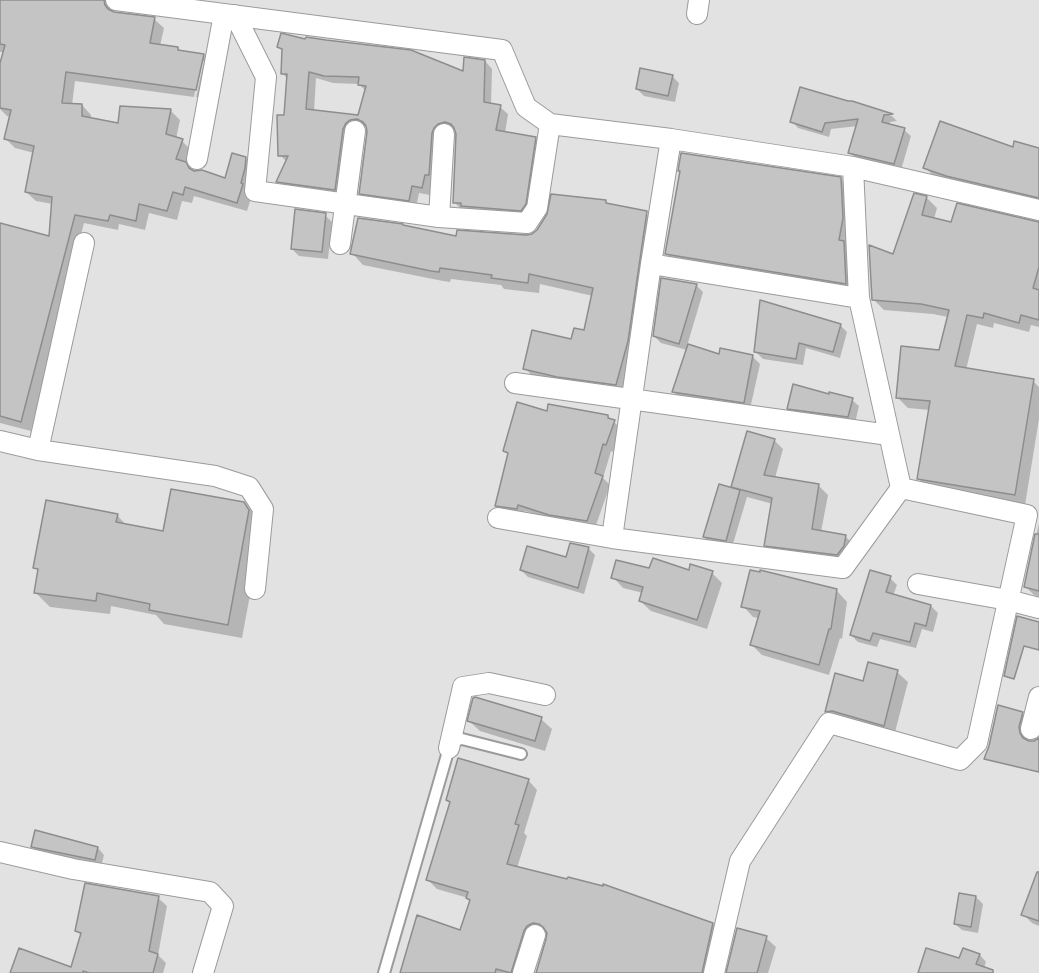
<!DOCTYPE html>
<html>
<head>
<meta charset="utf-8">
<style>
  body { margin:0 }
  canvas { display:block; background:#e2e2e3 }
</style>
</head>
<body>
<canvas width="1039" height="973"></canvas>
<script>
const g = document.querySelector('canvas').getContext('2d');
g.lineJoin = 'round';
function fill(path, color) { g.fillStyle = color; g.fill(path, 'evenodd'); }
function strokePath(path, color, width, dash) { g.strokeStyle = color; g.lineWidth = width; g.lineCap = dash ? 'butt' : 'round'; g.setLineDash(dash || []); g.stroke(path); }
fill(new Path2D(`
  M0 0H110L109 9 113 13 154 19 164 28 160 46 178 48 181 52 204 55 213 65 206 98 196 97 204 61H201L194 97 75 81 72 105H82L91 115V119L120 125 121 108 171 111 180 120 176 139 182 141 191 150 186 165 193 172 226 180 245 158 255 168 252 195 247 211 194 196 192 203 182 201 177 220 149 213 145 230 119 224 118 230 84 223 31 431 0 423V237L50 238 53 204 36 201 26 192 34 153 15 148 6 139 11 117 7 116 0 109V68L5 52H0Z
  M279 47 465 73 485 61 492 69 491 105 500 107 508 114 505 133 535 138 543 146 529 218 462 210 454 202 457 130 453 129 447 130 430 195 419 193 416 208 368 201 360 193 368 127 365 126 358 128 342 197 286 189 278 182 287 162 280 155 285 116 288 79 282 73 284 52ZM316 78 333 83 359 84 366 91 359 117 314 112Z
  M672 76 679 83 675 102 644 96 637 89Z
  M851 102 892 116 897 121 890 122 889 125 904 130 911 136 901 170 856 159 849 152 858 126 831 129 829 137 798 128 792 121Z
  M1014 149H1039V205L936 178 925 168Z
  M681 171 841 179 852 190 857 294 678 265 666 254Z
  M915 195 927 198 937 208 934 219 952 224 1039 223V327L1031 325 1029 332 994 323 993 328 977 324 966 370 1033 381 1039 387V419L1025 505 929 489 919 479 930 410 908 408 898 398 940 351 948 317 933 314 884 310 873 299 894 256Z
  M605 202 609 205 646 213 658 224 627 395 536 380 525 368 585 332 593 296 540 284 539 293 504 289 501 285 451 279 450 282 443 281 363 265 352 253 458 238 532 235Z
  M325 215 332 222 328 259 299 256 292 249Z
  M696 285 703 292 687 346 720 356 722 350 753 357 760 364 750 409 681 399 674 392 687 350 661 343 654 336Z
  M840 325 847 332 840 358 806 348 803 365 763 359 756 352Z
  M852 400 859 406 855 423 795 415 788 408Z
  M548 413 608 416 621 429 613 452 611 451 603 478 610 485 595 528 558 522 525 511 524 516 504 513 496 506 509 455 505 451Z
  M774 440 783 449 775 478 819 486 828 495 821 532 845 536 854 545 847 564 775 554 766 545 773 504 747 497 732 547 711 544 704 537 737 491 733 486Z
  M244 503 258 518 263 525 242 638 164 624 156 615 111 606 110 614 50 607 36 593 39 571 35 567 117 515 127 526 164 533Z
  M1039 523V597L1034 595 1025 586Z
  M588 548 595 555 584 594 528 577 521 570 567 559Z
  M690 572 712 573 722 583 707 629 651 611 640 601 643 593 623 588 613 577Z
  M890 578 897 585 893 596 931 606 938 613 933 632 922 629 916 648 880 639 877 647 858 642 851 635Z
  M837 591 847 602 842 639 840 638 829 675 762 655 751 644 759 618 753 617 743 606Z
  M897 672 908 682 894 736 837 722 827 711 864 683Z
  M1022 714 1030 722 1027 736V742H1035L1039 740V766L998 755Z
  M541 719 552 729 545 751 480 731 469 721Z
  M528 780 537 790 524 833 527 836 517 868 713 924 722 933 713 973H537L548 932H542L522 973H402L460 932 471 901 468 898 437 889 428 880 451 803 447 800Z
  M32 846 98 848 104 855 101 867 39 853Z
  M1039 871V926L1032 923 1023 914Z
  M976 897 983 904 978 933 962 930 955 924Z
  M158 898 167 906 158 955 166 963 163 973H78L81 935 77 931Z
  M766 938 776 947 768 973H728Z
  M980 955 986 962 982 973H922Z`), '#0003');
const building = new Path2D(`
  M0 0H104L105 5 108 9 114 12 155 17 150 43 178 47V50L204 54 196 90 66 72 62 103 82 104V116L118 123 120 106 171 109 166 134 183 139 176 159 186 162 189 168 194 171 202 170 225 178 232 153 246 157 245 168 241 183 243 184 237 203 185 187 183 195 173 192 167 211 139 204 136 221 110 215 108 221 75 215 21 422 0 416V223L49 236 52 197 25 192 34 146 4 139 11 110 0 108V63L5 45 0 44Z
  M281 33 305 39 306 37 326 40 411 50 463 71 464 57 485 60 484 102 501 105 496 130 536 137 526 204 521 211 461 206V203H453L456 134 454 128 451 124 445 122 438 124 434 128 432 133 429 175H425L422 188 412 186 409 201 359 194 367 132 366 126 363 122 357 119 350 120 346 123 343 129 335 190 276 182 288 156H278L277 115H284L287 74H281L282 49 277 47ZM309 72 324 76 359 77 358 85 366 86 358 115 306 109Z
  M640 68 673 75 668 96 636 89Z
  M800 87 848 101H852L893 114 884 115 882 122 905 128 894 164 848 153 858 119 825 123 822 132 790 122Z
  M940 121 1013 147 1014 141 1039 148V198L946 176 923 168Z
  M681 153 841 177 843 218 839 240 844 241 846 284 665 254 680 171H678Z
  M914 193 927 196 922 215 951 222 957 203 1039 222V267L1033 288 1039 290V320L1021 315 1019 323 984 313 983 318 967 315 955 366 1034 379 1015 495 917 479 930 401 896 398 901 346 939 350 949 310 921 304 872 300 869 245 893 254Z
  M551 194 606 200V203L647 211 628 341 616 385 557 377 523 369 532 330 571 339 574 328 584 330 593 288 529 274 528 283 491 278 492 275 440 268 439 272 431 271 350 254 358 218 403 224V225L456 236 457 230 526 235 532 234 537 230 547 214Z
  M295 209 326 213 322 252 291 249Z
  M661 278 697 284 679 344 653 336Z
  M760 300 841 324 833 352 799 343 796 359 754 352Z
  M688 344 719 354 720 348 753 355 744 403 672 392Z
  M793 384 829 394V392L853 398 848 417 787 409Z
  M517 402 547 411 548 404 608 415V418L615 420 606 445 603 444 595 473 603 476 587 521 549 515 518 505 517 509 495 506 508 453 503 451Z
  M747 431 775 439 764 475 819 484 812 529 846 535 844 546 837 555 764 546 772 498 731 487Z
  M719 484 740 490 726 541 703 537Z
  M171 489 244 502 249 510 228 625 149 610 150 604 97 593 96 601 34 593 38 569 33 568 46 500 118 514 116 522 163 531Z
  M1035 534H1039V591L1024 587Z
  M570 543 589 547 578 588 520 570 527 546 566 557Z
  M653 558 689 570 690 564 713 571 697 620 639 601 643 587 611 578 616 560 649 568Z
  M750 570 760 572V570L837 589 831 629H829L819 665 750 645 760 611 741 607Z
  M870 570 891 576 886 592 931 605 926 626 915 623 910 642 873 633 870 641 850 635Z
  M1017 616 1039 622V650L1024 646 1014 679 1004 676Z
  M868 662 898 670 884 726 832 711 825 712 835 673 863 681Z
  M475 697 542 717 535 741 467 721 473 698Z
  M998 705 1023 712 1019 727 1020 733 1023 738 1029 741H1034L1039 738V772L984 759 989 746Z
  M458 758 529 779 515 824 519 825 507 864 567 879 568 877 603 886V884L713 923 702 973H536L546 939 547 933 543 927 539 924 533 923 527 926 524 931 511 973 496 969 495 973H400L417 915 460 930 470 900 466 898 468 892 426 880 450 802 446 800Z
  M35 830 98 847 95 860 31 847Z
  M1037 872H1039V921L1021 915Z
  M85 883 159 896 149 951 158 954 153 973H89L83 971V973H10L19 948 71 967 81 933 75 931Z
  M959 893 976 896 971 927 954 924Z
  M737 928 767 936 757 973H726Z
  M926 948 959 958 963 948 980 954 976 964 993 970V973H918Z`);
fill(building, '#c4c4c5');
strokePath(building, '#8d8d8e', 1.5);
const service = new Path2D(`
  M384 973 449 748 454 741 462 739 521 754`);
const minor = new Path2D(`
  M116 0 502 50 526 107 550 124 671 139 853 167 1039 210
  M697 14 699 0
  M235 15 266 77 255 191 439 217 444 134
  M671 139 651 264 612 538 843 568 901 488
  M197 159 224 14
  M439 217 527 223 537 208 550 124
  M340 244 355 131
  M651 264 859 298
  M515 383 889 435
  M0 441 38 450 84 243
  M38 450 215 476 249 487 263 509 255 589
  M498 518 612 538
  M918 584 1008 600 1039 608
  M1031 729 1039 697
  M449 748 463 687 489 683 545 695
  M0 852 73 869 210 892 223 906 203 973
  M523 973 535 935
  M714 973 740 861 829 723 960 760 977 743 1027 515 901 488 859 298 853 167`);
strokePath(service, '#9b9b9c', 14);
strokePath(minor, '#9b9b9c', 22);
strokePath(service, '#fff', 10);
strokePath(minor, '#fff', 20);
</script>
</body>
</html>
